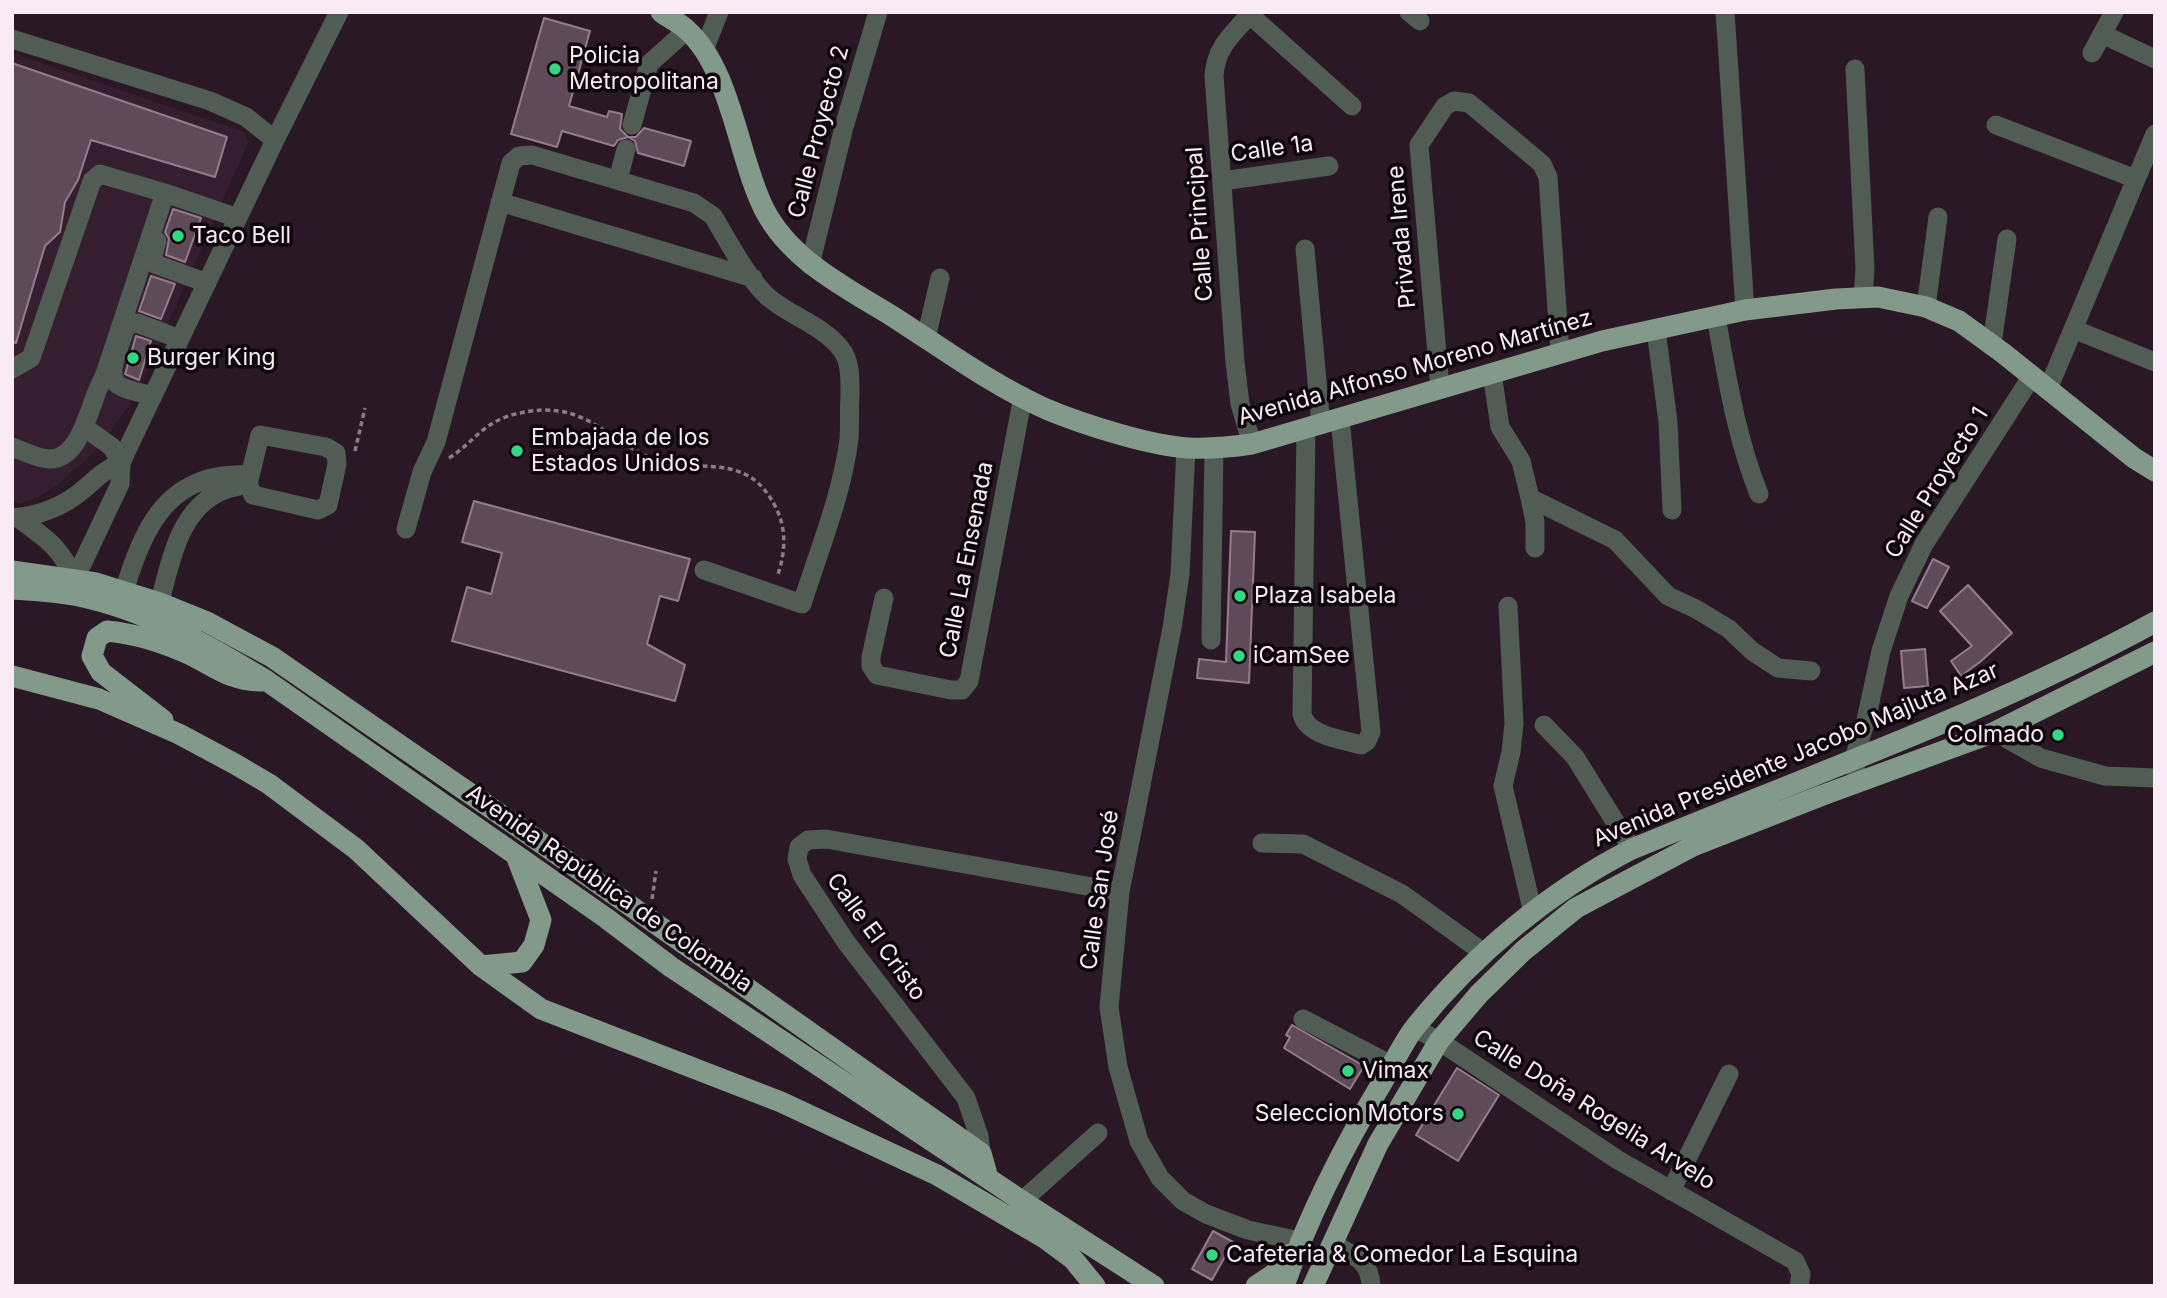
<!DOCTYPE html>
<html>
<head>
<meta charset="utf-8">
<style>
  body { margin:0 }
  #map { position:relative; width:2167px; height:1298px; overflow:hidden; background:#2a1827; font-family:Inter,sans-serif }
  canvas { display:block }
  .frame { position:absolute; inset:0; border:14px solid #f8ebf5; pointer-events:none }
</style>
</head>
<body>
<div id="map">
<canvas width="2167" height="1298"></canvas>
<div class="frame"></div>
</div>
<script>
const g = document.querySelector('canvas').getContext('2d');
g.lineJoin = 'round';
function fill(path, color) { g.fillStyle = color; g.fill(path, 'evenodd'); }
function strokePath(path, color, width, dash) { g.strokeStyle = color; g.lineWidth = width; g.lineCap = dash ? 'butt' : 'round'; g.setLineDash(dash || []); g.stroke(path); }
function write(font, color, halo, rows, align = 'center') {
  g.font = font + ' Inter,sans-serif'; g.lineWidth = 7; g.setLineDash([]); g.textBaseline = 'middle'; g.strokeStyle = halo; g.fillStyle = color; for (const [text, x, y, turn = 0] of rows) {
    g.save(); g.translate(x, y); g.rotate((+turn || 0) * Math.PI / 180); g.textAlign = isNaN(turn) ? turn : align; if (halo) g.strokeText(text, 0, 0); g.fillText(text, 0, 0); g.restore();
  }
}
fill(new Path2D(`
  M12 53 244 132 248 143 142 382 123 414 98 448 60 483 38 497 19 504 12 501Z`), '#361e31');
const building = new Path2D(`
  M544 18 590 31 569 106 607 117 609 111 622 114 620 129 628 137H636L644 128 691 141 684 166 638 153 635 141 628 137 618 140 614 146 562 131 557 147 511 134Z
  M12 63 227 137 215 177 91 140 78 180 65 202 60 232 45 246 16 343 12 342Z
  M173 209 201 218 185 262 166 255 169 239 165 232Z
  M151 276 175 284 161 319 139 311Z
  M136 336 151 341 139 380 125 374Z
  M474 501 690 559 678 601 660 596 647 644 685 665 675 701 452 641 467 587 491 594 502 553 462 542Z
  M1231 531 1255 532 1249 683 1197 678 1199 659 1226 662Z
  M1933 559 1949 567 1927 608 1912 601Z
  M1968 585 2012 633 1980 662 1961 676 1951 661 1972 646 1940 611Z
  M1925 649 1928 686 1904 688 1901 651Z
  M1292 1025 1364 1066 1350 1089 1284 1048 1290 1037 1286 1035Z
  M1457 1068 1499 1095 1458 1161 1416 1135Z
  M1213 1231 1233 1242 1212 1280 1192 1269Z`);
fill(building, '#5f4a5a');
strokePath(building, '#947c8e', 2);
strokePath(new Path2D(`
  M355 451 365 408
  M449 458C466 448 478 431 495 422 508 414 527 411 542 410 590 409 608 439 647 456 697 478 747 446 777 510 787 531 785 555 777 577
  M652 899 656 871`), '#8c7c89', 3.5, [5, 3.5]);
strokePath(new Path2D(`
  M1252 12C1233 34 1216 46 1214 76L1235 362 1240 404 1252 444
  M1409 12 1420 21
  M1725 12 1745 310
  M1250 15 1352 106
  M2102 34 2155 59
  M12 39 210 101 246 117 275 140
  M704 50 719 12
  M2092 53 2114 12
  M1855 69 1865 269 1863 298
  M632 125 649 64 687 30
  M1996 125 2136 179
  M618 180 626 149
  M1222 181 1329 166
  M500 202 753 278
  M157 241 153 255 155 264 207 283
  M1305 249 1321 425
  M810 265 844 127 878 12
  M1926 307 1938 217
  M1716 317C1727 377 1736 437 1759 494
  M2073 329 2155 362
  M1656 330 1668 422 1672 510
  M926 338 940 278
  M1992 344 2007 239
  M12 369 31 358 92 181 100 174 165 193 238 218
  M1492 373 1500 427 1521 461 1530 498 1615 540 1668 596 1696 609 1729 629 1752 651 1778 668 1811 671
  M1440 389 1419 145 1445 106 1454 101 1469 103 1542 164 1548 177 1560 353
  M2048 389 2155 134
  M153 396C142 393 130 391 120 386 103 378 121 344 125 329L131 324 137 323 180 339
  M84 427 112 447 121 463
  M1306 428 1302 714C1307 736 1342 739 1361 745L1367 741 1371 732 1340 419
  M260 435 326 447 336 453 337 464 328 505 318 510 253 495 248 484Z
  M12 447C23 451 38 459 49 459 83 460 90 398 104 377L165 193
  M1186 448 1180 574 1172 628 1120 892 1109 1007 1118 1067 1139 1141 1160 1178 1183 1201 1206 1214 1248 1230 1300 1241
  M1530 498 1535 522V548
  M12 518C40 516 63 507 84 489 98 477 104 470 121 463
  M18 518C47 539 59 546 75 579
  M406 529 422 472 436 442 511 163 519 156 532 155 694 203 713 216C729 242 745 275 767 296 789 316 823 325 841 349 851 361 850 381 850 396 849 410 850 425 849 439 842 495 819 550 802 604L704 570
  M75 579 120 484 121 463 125 454 275 140 339 12
  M884 598 871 657V666L877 675 951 690H962L969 681 1023 396
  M119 606C135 559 149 499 202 481 218 475 234 475 250 474
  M1508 606 1514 723 1511 752 1503 786 1533 913
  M156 617C168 575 175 510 222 491 230 487 240 486 248 484
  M1211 640 1214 448
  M1544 725 1575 757 1632 849
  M1995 732 2041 758 2105 776 2155 778
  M1856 771 1853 762 1866 720 1881 651 1899 596 1924 544 2032 376
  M1262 843 1303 844 1402 894 1484 953
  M1303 1019 1393 1066
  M1415 1028 1439 1041 1618 1160 1795 1261 1801 1274 1799 1286
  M981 1153 979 1136 966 1098 846 942 802 875 797 859 799 847 808 840 826 839 1120 892
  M1671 1191 1729 1074
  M1022 1201 1098 1133
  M1333 1244C1353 1256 1370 1259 1371 1286`), '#515c54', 19);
strokePath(new Path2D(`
  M661 12C669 18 680 23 687 30 731 69 738 157 764 209 790 260 845 287 892 316 942 348 992 385 1046 409 1082 424 1150 446 1189 448 1211 449 1231 447 1252 444L1602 341 1745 310 1836 299 1878 297 1926 307 1959 321 2003 353 2134 458 2155 471
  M12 571 96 583 160 603 207 622 272 657 527 833 981 1153 988 1178
  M12 589C39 591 66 592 92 599 153 614 215 649 267 681L606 918 671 967 1022 1201 1154 1286
  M12 676 99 699 179 734 235 764 269 784 356 849 481 966 541 1009 781 1102 937 1175 1046 1239 1073 1259 1095 1286
  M163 720 101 672 92 656 97 638 107 631C137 634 163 642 191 655 215 667 233 682 262 681
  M481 966 522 962 534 945 541 920 517 858
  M1256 1286 1274 1274 1290 1254
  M1284 1286C1309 1214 1344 1146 1383 1081 1394 1063 1403 1042 1416 1026 1474 954 1550 891 1632 849 1807 776 1988 713 2155 622
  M1313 1286 1378 1144 1439 1041 1479 994 1523 951 1576 908 1693 846 1823 795 1995 732 2155 652`), '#83998a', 21);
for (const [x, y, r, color] of [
  [555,69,7,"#32d882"],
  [178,236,7,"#32d882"],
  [133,358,7,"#32d882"],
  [517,451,7,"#32d882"],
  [1240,596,7,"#32d882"],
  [1239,656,7,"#32d882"],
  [2058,735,7,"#32d882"],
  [1348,1071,7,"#32d882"],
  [1458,1114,7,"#32d882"],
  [1212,1255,7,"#32d882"]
]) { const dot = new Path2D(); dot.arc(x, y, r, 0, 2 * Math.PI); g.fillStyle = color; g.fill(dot); strokePath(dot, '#0e060c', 2.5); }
write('23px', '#f8ebf5', '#0e060c', [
  ["Policia",569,56],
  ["Metropolitana",569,82],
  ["Taco Bell",192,236],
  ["Burger King",147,358],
  ["Embajada de los",531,438],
  ["Estados Unidos",531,464],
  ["Plaza Isabela",1254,596],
  ["iCamSee",1253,656],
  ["Colmado",2044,735,"right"],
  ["Vimax",1362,1071],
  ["Seleccion Motors",1444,1114,"right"],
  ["Cafeteria & Comedor La Esquina",1226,1255]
], 'left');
write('23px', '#f8ebf5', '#0e060c', [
  ["Calle Proyecto 2",819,132,-75],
  ["Calle 1a",1272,149,-8],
  ["Calle Principal",1200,224,-94],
  ["Privada Irene",1402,237,-95],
  ["Avenida Alfonso Moreno Martínez",1415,368,-16],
  ["Calle Proyecto 1",1937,483,-58],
  ["Calle La Ensenada",967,560,-79],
  ["Avenida Presidente Jacobo Majluta Azar",1796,755,-23],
  ["Avenida República de Colombia",609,889,35],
  ["Calle San José",1100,890,-82],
  ["Calle El Cristo",876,937,54],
  ["Calle Doña Rogelia Arvelo",1594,1110,32]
]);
</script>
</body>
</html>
